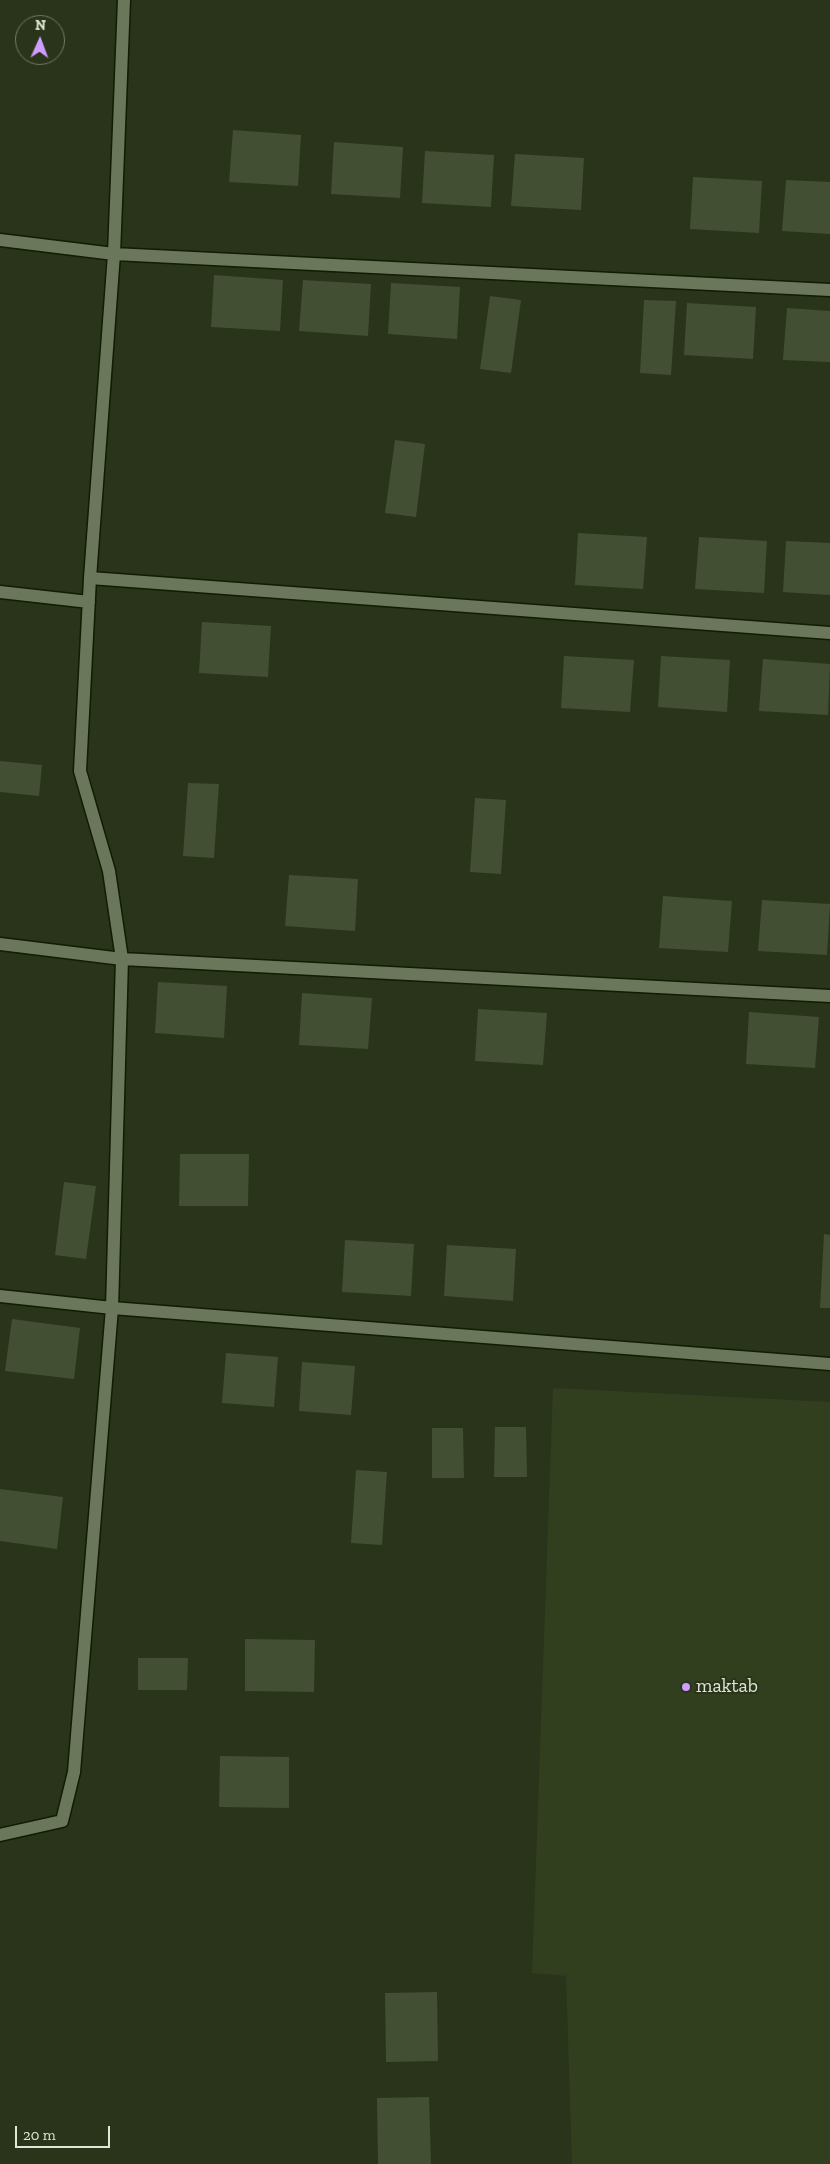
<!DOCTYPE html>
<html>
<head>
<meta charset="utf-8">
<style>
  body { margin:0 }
  #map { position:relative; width:830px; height:2164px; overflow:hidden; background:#29341a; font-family:"Zilla Slab",serif }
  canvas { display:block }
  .north { position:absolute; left:15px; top:15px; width:50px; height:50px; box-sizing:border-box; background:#29341a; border:1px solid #727b65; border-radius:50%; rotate:2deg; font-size:14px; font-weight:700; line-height:20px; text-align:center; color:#dfe6d6 }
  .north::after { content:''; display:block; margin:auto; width:18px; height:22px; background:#d09dfe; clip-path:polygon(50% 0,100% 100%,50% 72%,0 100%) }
  .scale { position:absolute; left:15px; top:2126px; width:95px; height:22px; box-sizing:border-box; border:2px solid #dfe6d6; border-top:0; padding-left:6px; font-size:15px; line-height:18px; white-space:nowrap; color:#dfe6d6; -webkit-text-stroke:4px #29341a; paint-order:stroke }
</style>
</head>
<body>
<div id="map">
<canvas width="830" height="2164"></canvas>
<div class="north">N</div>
<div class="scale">20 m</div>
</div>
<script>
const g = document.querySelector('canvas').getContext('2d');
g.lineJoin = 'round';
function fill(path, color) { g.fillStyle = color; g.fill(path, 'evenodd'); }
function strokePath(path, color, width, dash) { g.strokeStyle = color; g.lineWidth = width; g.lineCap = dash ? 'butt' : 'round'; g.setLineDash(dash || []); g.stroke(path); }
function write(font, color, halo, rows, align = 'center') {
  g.font = font + ' "Zilla Slab",serif'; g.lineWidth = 4; g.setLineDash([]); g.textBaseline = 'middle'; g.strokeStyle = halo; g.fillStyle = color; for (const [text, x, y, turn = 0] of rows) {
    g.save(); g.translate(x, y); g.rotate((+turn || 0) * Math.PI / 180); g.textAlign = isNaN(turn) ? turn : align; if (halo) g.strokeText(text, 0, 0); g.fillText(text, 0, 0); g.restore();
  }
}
fill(new Path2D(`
  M553 1388 830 1402V2164H572L566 1976 532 1973Z`), '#313f1e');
fill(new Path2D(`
  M233 130 301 135 298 186 229 182Z
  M334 142 403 147 400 198 331 194Z
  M425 151 494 155 491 207 422 203Z
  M515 154 584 158 581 210 511 206Z
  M693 177 762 181 759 233 690 229Z
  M786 180 830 182V234L782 231Z
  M214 275 283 280 280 331 211 327Z
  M303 280 371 284 368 336 299 331Z
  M391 283 460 287 457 339 388 334Z
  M490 296 521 300 511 373 480 369Z
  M644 300 676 301 671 375 640 373Z
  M687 303 756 307 753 359 684 355Z
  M787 308 830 311V362L783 360Z
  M395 440 425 444 416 517 385 513Z
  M578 533 647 537 643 589 575 585Z
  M699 537 767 541 764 593 695 589Z
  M786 541 830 543V595L783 592Z
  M202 622 271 626 268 677 199 673Z
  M564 656 634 660 630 712 561 708Z
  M661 656 730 660 727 712 658 707Z
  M763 659 830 664 828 715 759 711Z
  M0 761 42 765 39 796 0 792Z
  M188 783 219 784 214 858 183 856Z
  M475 798 506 800 501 874 470 872Z
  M289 875 358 879 355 931 285 926Z
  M663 896 732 901 728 952 659 948Z
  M762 900 830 904 827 955 758 951Z
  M158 982 227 986 224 1038 155 1033Z
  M302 993 372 998 368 1049 299 1045Z
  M478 1009 547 1013 543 1065 475 1061Z
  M749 1012 819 1017 815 1068 746 1064Z
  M180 1154H249L248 1206H179Z
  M64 1182 96 1186 86 1259 55 1255Z
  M824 1234 830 1235V1308H820Z
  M345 1240 414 1244 411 1296 342 1292Z
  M447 1245 516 1249 513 1301 444 1296Z
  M12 1319 80 1328 74 1379 5 1371Z
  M226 1353 278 1357 274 1407 222 1403Z
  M302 1362 355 1366 351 1415 299 1411Z
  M495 1427H526L527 1477H494Z
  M432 1428H463L464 1478H432Z
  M356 1470 387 1472 382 1545 351 1543Z
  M0 1489 63 1497 57 1549 0 1541Z
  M245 1639 315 1640 314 1692 245 1691Z
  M138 1658H188L187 1690H138Z
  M220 1756 289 1757V1808L219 1807Z
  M437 1992 438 2061 386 2062 385 1993Z
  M429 2097 431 2164H378L377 2098Z`), '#434f33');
const minor = new Path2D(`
  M0 240 114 254 830 290
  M90 578 830 633
  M0 592 89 602
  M0 944 122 959 830 996
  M0 1296 112 1308 830 1364
  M0 1835 62 1821 74 1772 112 1308 122 959 109 871 80 771 90 578 114 254 124 0`);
strokePath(minor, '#121b03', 15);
strokePath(minor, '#6a775a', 12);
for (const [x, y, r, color] of [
  [686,1687,5,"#d09dfe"]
]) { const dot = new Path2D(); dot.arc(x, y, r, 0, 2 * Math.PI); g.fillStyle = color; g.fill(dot); strokePath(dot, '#29341a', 2); }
write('19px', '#dfe6d6', '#29341a', [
  ["maktab",696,1687]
], 'left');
</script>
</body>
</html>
